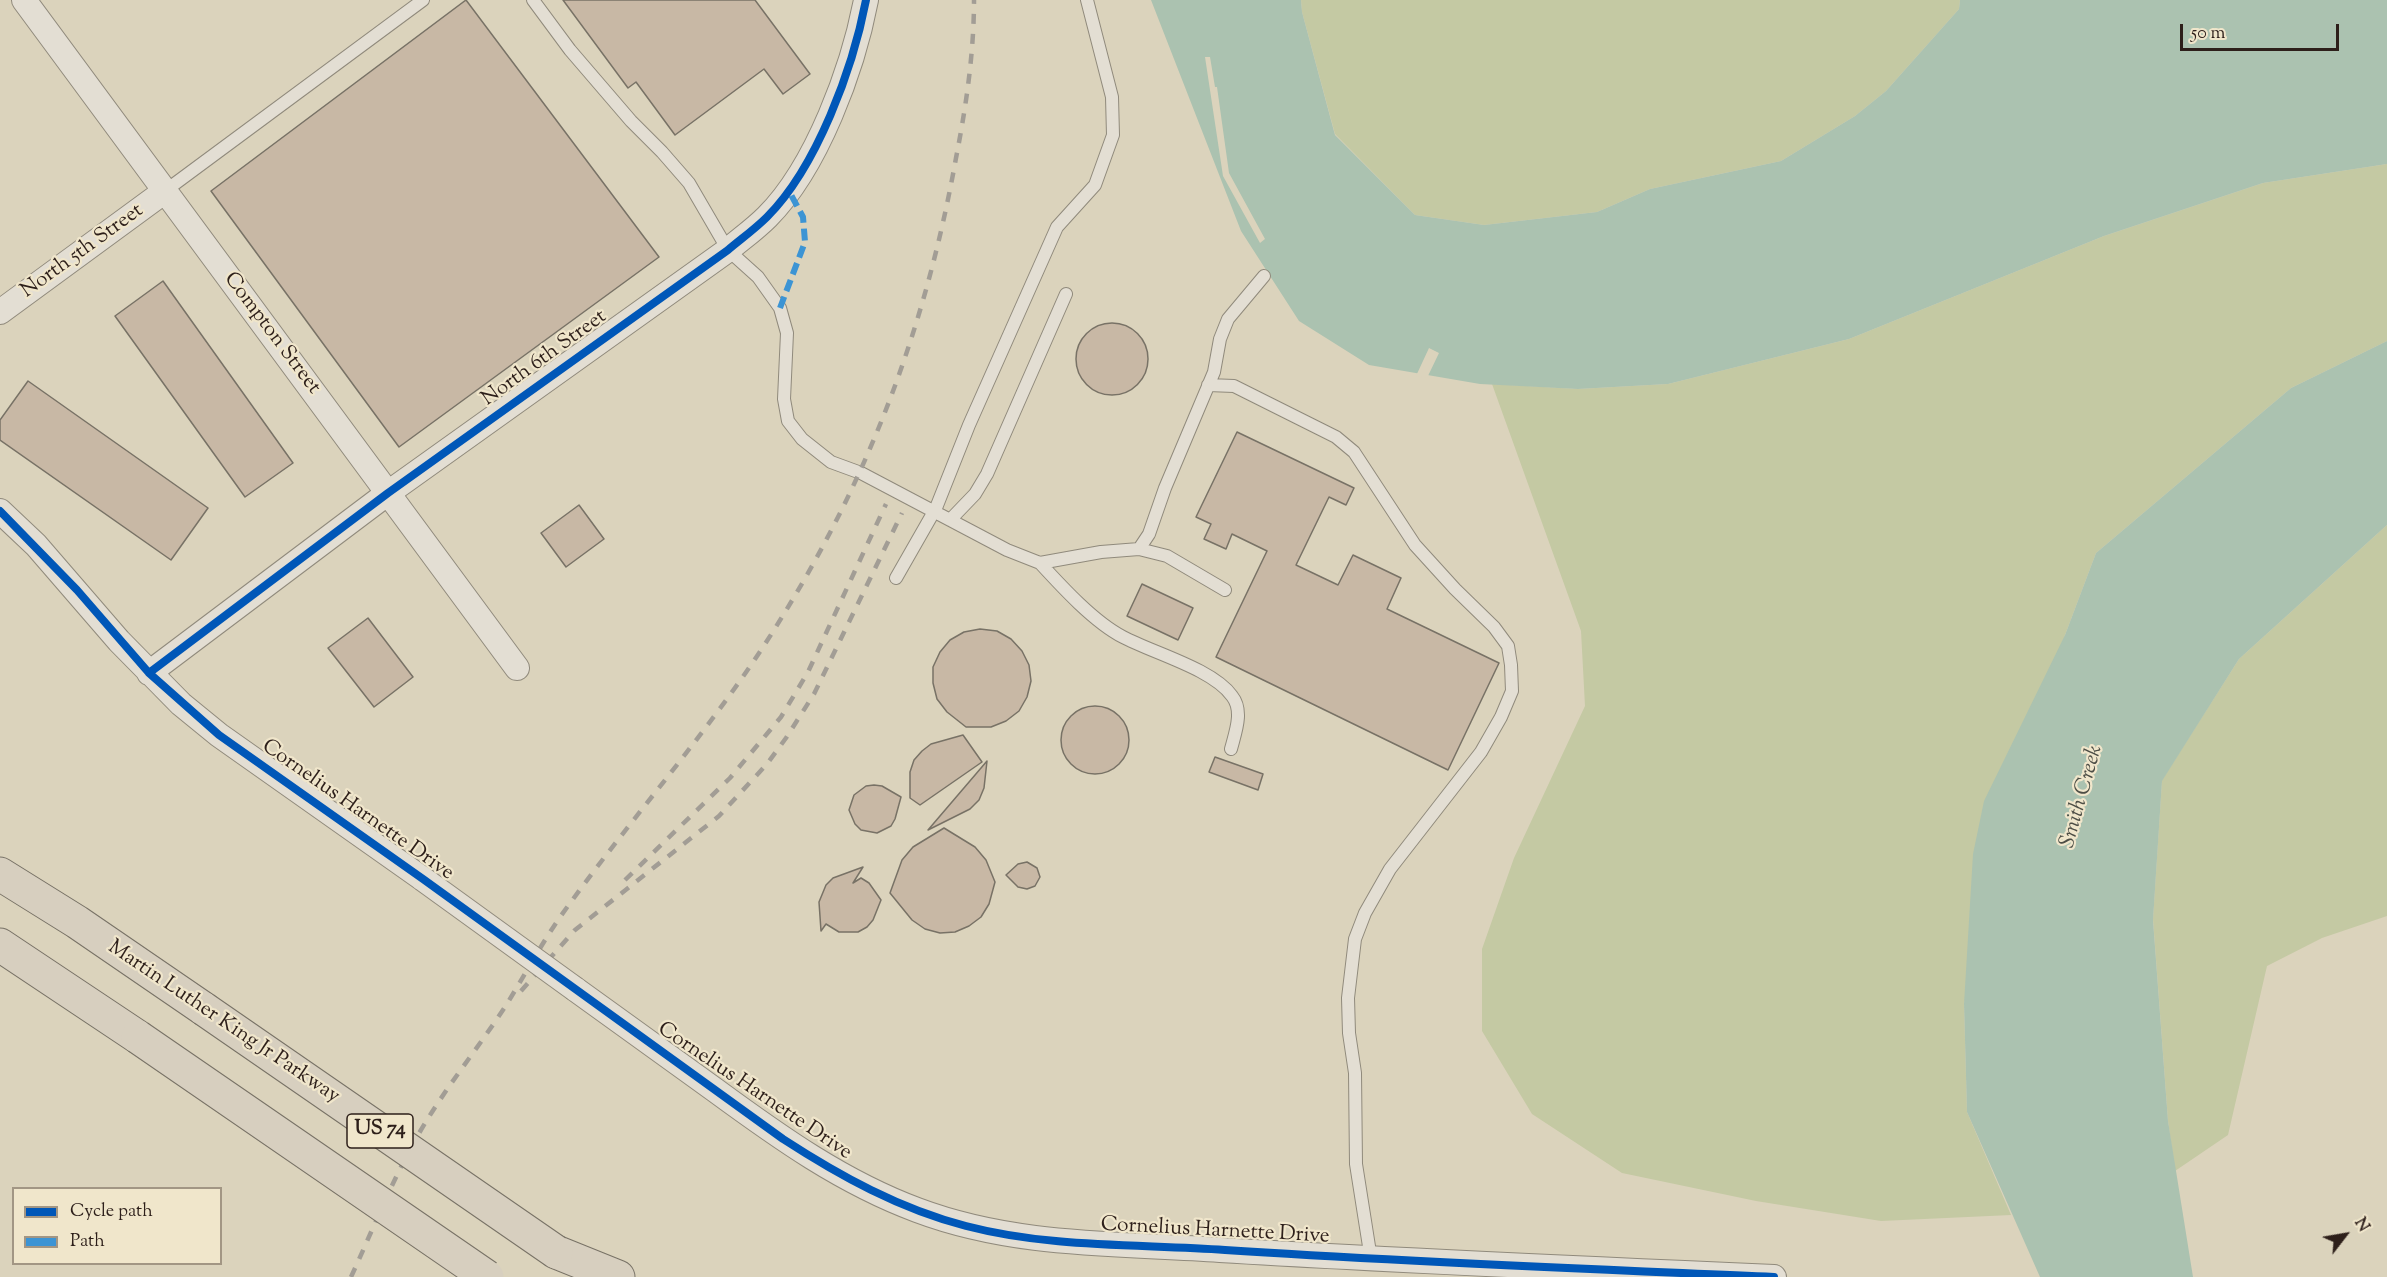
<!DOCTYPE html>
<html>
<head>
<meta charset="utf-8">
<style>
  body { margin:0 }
  #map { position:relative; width:2387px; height:1277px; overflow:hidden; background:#dbd3bc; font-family:"Sorts Mill Goudy",serif }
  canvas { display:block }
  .legend { position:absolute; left:12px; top:1187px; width:210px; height:78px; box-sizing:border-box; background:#f0e6cb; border:2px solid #a29684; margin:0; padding:8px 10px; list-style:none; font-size:18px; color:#2d1f1a }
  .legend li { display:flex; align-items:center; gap:12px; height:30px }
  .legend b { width:30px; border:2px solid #a29684 }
  .north { position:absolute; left:2315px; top:1205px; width:60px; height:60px; -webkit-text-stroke:4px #f0e6cb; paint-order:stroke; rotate:59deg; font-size:16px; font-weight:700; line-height:24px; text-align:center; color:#2d1f1a }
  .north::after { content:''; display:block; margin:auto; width:21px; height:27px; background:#2d1f1a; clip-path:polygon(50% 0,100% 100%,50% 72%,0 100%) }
  .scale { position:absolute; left:2180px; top:24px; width:159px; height:27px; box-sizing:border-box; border:3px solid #2d1f1a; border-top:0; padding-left:8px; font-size:18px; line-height:21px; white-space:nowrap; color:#2d1f1a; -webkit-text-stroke:4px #f0e6cb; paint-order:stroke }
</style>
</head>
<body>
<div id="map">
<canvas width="2387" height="1277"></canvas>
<ul class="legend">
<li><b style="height:8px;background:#0057b8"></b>Cycle path</li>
<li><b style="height:8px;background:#3c94d4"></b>Path</li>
</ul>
<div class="north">N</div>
<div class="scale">50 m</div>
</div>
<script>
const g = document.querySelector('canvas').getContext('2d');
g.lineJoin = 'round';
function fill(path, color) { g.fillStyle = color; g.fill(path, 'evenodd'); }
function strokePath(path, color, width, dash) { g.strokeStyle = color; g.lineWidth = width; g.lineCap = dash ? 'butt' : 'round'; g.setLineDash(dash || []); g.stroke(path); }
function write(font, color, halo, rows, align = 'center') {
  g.font = font + ' "Sorts Mill Goudy",serif'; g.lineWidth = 4.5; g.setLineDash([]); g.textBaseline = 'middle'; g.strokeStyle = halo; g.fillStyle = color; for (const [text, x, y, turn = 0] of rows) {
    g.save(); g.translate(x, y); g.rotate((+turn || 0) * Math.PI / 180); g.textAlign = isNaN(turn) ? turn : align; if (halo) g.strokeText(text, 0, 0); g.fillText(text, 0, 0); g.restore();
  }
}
fill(new Path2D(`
  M1301 0H1960L1959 9 1886 91 1855 116 1781 161 1650 189 1597 212 1484 225 1415 215 1335 134 1302 12Z
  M2387 164V341L2291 388 2096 553 2065 635 1964 1004 1967 1112 2011 1215 1881 1221 1756 1201 1622 1173 1532 1114 1482 1031V949L1514 858 1585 706 1581 631 1492 384 1578 389 1668 384 1849 339 2104 236 2263 183Z
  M2387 525V916L2322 938 2267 966 2228 1135 2175 1171 2168 1121 2153 919 2162 780 2239 659Z`), '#c4c9a3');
fill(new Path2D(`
  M1151 0H1301L1302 12 1335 135 1415 215 1484 225 1597 212 1650 189 1781 161 1855 116 1886 91 1959 9 1960 0H2387V164L2263 183 2104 236 1849 339 1668 384 1578 389 1480 384 1369 365 1299 321 1241 231Z
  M2387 341V525L2239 659 2162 781 2153 920 2168 1121 2193 1277H2040L1967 1112 1964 1004 1973 854 1984 801 2065 635 2096 553 2291 388Z`), '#abc2b0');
fill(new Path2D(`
  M1205 57H1210L1215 87H1217L1229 173 1265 239 1260 243 1223 176Z
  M1429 348 1439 353 1427 378 1416 376Z`), '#dbd3bc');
const building = new Path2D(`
  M466 0 659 257 399 447 211 191Z
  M563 0H755L810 74 783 94 764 69 675 135 636 82 628 88Z
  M163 281 293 463 245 497 115 316Z
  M1076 359a36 36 0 1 1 72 0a36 36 0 1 1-72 0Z
  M28 381 208 508 171 560 0 440V420Z
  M1237 432 1354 488 1346 505 1329 497 1296 565 1338 585 1353 555 1401 578 1387 609 1499 663 1448 770 1216 657 1267 551 1232 534 1226 549 1204 539 1211 524 1196 517Z
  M579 505 604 539 566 567 541 533Z
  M1142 584 1193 608 1178 640 1127 616Z
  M368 618 413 677 374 707 328 648Z
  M980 629 997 631 1011 639 1022 651 1029 665 1031 681 1027 697 1019 711 1006 721 991 727H966L947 712 937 699 933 683V667L940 652 950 640 964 632Z
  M1061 740a34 34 0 1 1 68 0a34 34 0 1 1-68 0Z
  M963 735 982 762 920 805 910 798V772L914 760 922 751 931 744Z
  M1215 757 1263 774 1258 790 1209 772Z
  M987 761 984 788 979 800 970 809 928 830Z
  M874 785 882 786 901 797 895 819 891 826 877 833 861 830 855 824 849 810 854 795 866 786Z
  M944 828 975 847 986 860 995 882 989 904 981 917 969 926 955 932 940 933 925 929 912 920 890 893 902 860 913 847Z
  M1027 862 1037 868 1040 877 1035 886 1027 889 1018 887 1006 875 1018 864Z
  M863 867 853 883 861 878 869 883 881 900 873 920 867 927 858 932H839L826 924 821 931 819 902 826 885 833 878Z`);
fill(building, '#c8b8a5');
strokePath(building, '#787266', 1.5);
const lane = new Path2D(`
  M533 0 570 50 631 121 662 152 689 183 728 250 758 277 780 308 787 333 784 399 788 421 802 439 831 462 861 473 1007 550 1040 563 1101 552 1139 549 1167 556 1225 590
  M165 191 423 0
  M1208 385 1234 386 1336 437 1354 452 1415 545 1455 589 1494 627 1508 646 1511 665 1512 691 1501 717 1481 752 1390 869 1365 913 1355 939 1348 998 1349 1033 1355 1073 1356 1164 1371 1259
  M950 520 975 494 987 474 1066 294
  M1139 549 1149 534 1165 488 1214 372 1220 339 1228 319 1264 276
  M1040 563C1062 587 1094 622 1123 637 1153 653 1213 669 1232 696 1244 711 1235 733 1231 749
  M896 578 936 508 969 425 1057 227 1095 185 1113 135 1112 97 1087 0`);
const street = new Path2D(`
  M24 0 517 668
  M0 312 165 191
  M0 511 36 545 119 641 181 704 219 735 423 879
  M149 673 388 493 728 250C741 239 755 229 767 217 817 167 853 68 866 0
  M575 989C622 1023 668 1056 715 1090 779 1137 842 1182 917 1210 1015 1247 1117 1243 1220 1250 1404 1261 1589 1269 1774 1277`);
const highway = new Path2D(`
  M0 874 77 922 204 1009
  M0 945 138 1037
  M556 1252 618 1277`);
strokePath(lane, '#908a7c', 14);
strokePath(street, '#908a7c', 26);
strokePath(highway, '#787266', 35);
strokePath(lane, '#e3ded3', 12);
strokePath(street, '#e3ded3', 24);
strokePath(highway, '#d7cfbf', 33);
strokePath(new Path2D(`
  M625 880 730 778 781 717 808 672 886 504
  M521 991 575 930 719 816 767 764 786 738 814 694 902 513
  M351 1277C375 1225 396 1170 427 1120 451 1081 480 1045 505 1007 523 978 539 948 558 920 630 818 717 724 782 617 871 473 926 325 956 158 966 107 974 53 974 0`), '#a29d95', 4.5, [10, 10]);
const streetBridge = new Path2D(`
  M423 879 575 989`);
const highwayBridge = new Path2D(`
  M204 1009 556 1252
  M138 1037 487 1277`);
strokePath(streetBridge, '#908a7c', 26, []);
strokePath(highwayBridge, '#787266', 35, []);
strokePath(streetBridge, '#e3ded3', 24);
strokePath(highwayBridge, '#d7cfbf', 33);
strokePath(new Path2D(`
  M780 308 805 242 803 217 789 191`), '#3c94d4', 6, [12, 6]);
strokePath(new Path2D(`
  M0 511 77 590 149 673 219 735 423 879 783 1139C840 1176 900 1209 966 1226 1050 1248 1139 1244 1225 1250 1408 1262 1591 1269 1774 1277
  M149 673 388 493 728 250C741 239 755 229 767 217 817 167 853 68 866 0`), '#0057b8', 8);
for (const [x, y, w] of [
  [380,1131,66]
]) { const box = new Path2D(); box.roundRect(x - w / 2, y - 17, w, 34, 4.5); g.fillStyle = '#f0e6cb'; g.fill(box); strokePath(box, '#2d1f1a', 1.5); }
write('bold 20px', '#2d1f1a', null, [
  ["US 74",380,1131]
]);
write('21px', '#2d1f1a', '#f0e6cb', [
  ["North 5th Street",83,252,-36],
  ["Compton Street",271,334,53],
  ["North 6th Street",545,359,-36],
  ["Cornelius Harnette Drive",357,811,35],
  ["Martin Luther King Jr Parkway",223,1023,34],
  ["Cornelius Harnette Drive",754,1092,34],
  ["Cornelius Harnette Drive",1215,1232,3]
]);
write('italic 22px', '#4d4e46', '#f0e6cb', [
  ["Smith Creek",2083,797,-74]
]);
</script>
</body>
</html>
